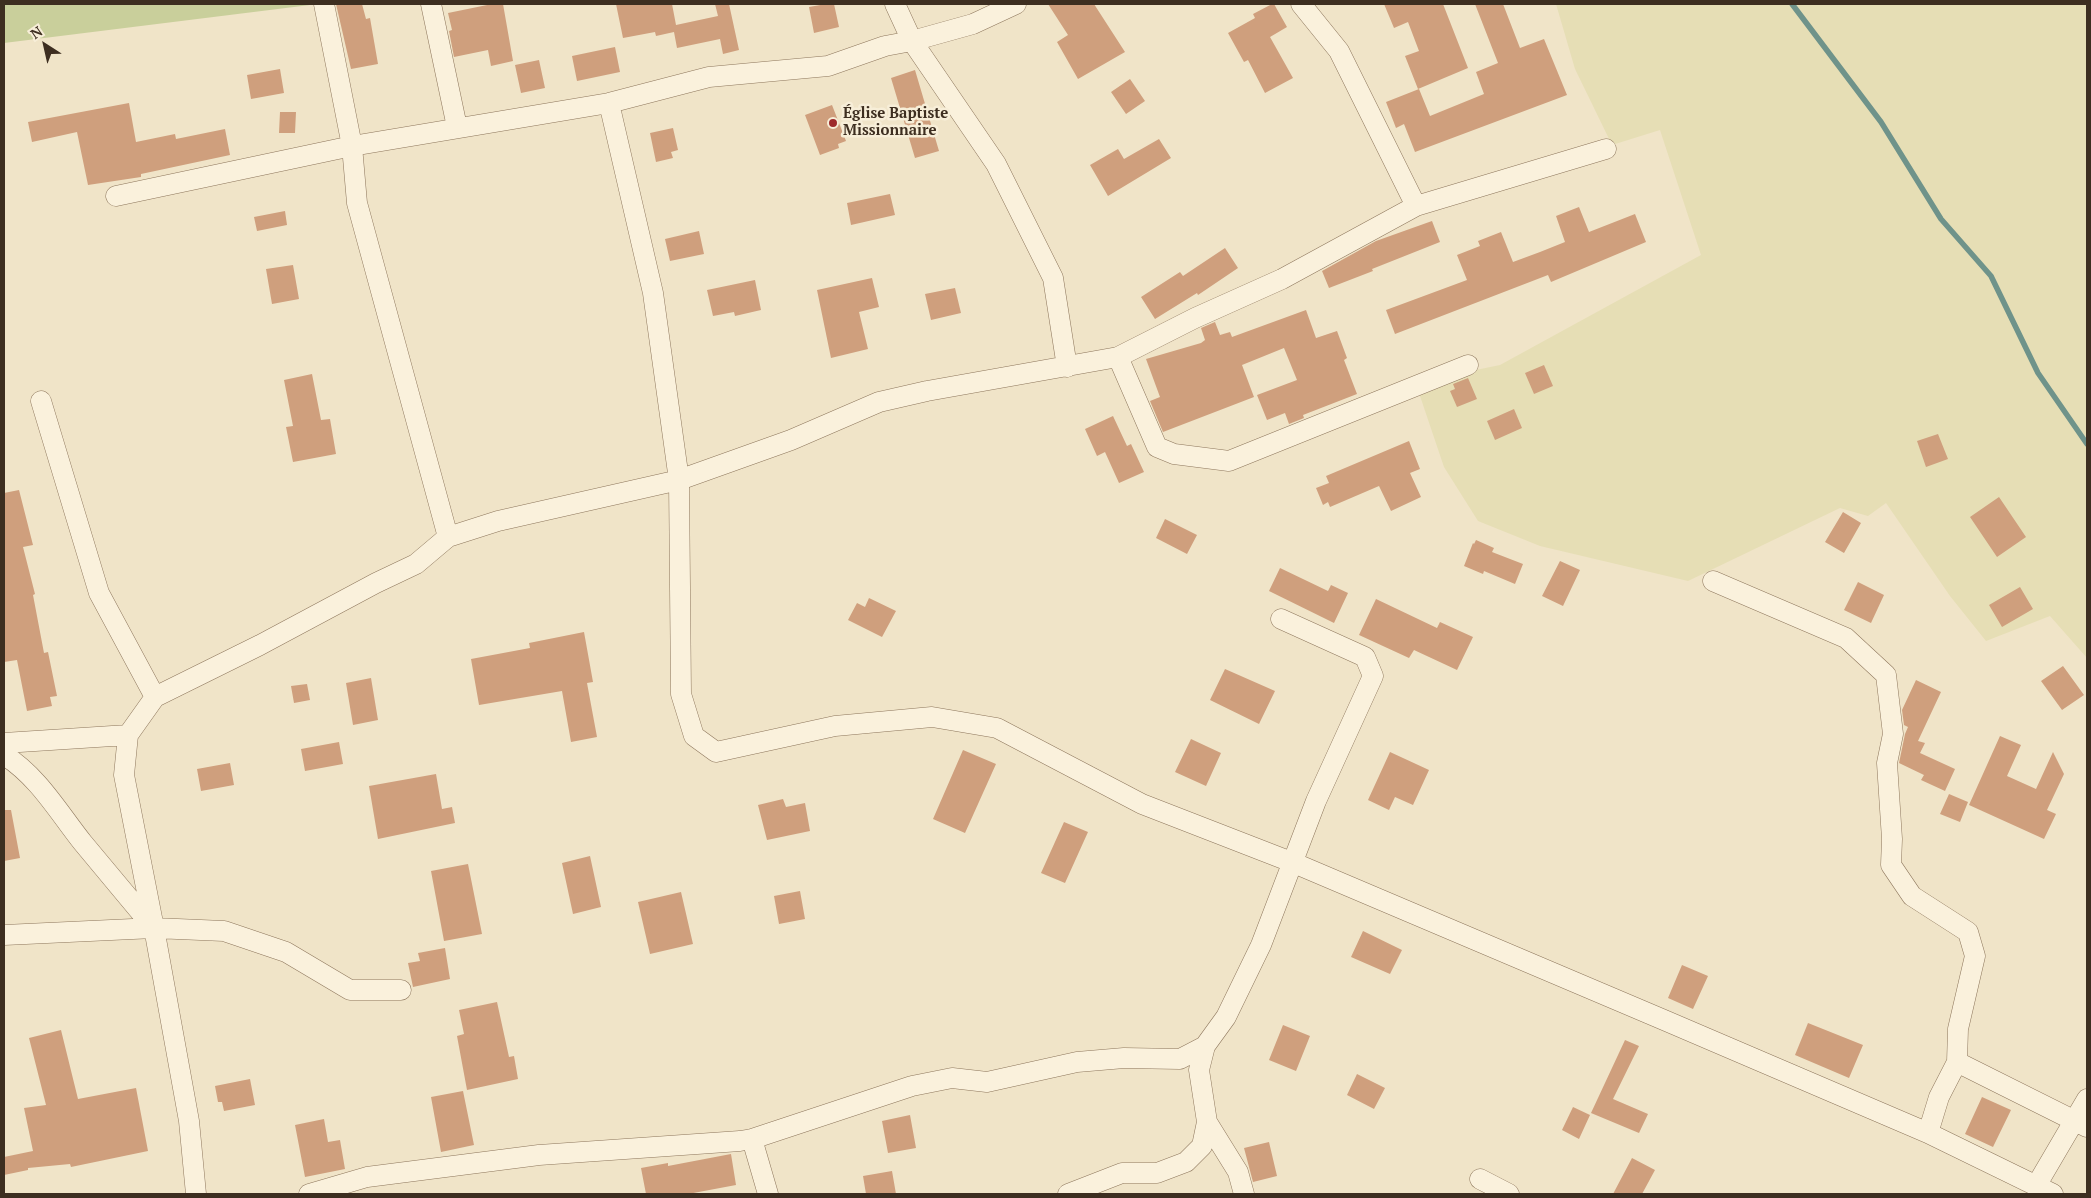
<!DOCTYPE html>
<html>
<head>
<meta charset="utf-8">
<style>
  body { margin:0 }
  #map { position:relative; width:2091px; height:1198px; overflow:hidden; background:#f0e4c8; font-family:"PT Serif",serif }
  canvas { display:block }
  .frame { position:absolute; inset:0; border:5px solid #3d2e20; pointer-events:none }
  .north { position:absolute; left:20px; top:20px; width:50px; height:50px; -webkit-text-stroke:4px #f7eed8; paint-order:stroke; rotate:325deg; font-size:14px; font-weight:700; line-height:20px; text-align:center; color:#3d2e20 }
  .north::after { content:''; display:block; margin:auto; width:18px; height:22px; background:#3d2e20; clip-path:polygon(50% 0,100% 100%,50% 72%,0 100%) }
</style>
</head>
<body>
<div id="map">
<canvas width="2091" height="1198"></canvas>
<div class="frame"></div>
<div class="north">N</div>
</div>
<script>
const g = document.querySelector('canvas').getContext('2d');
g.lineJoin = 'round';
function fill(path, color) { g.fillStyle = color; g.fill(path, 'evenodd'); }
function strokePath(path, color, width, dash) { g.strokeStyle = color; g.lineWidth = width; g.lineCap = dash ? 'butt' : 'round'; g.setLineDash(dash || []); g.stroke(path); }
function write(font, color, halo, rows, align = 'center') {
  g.font = font + ' "PT Serif",serif'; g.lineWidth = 5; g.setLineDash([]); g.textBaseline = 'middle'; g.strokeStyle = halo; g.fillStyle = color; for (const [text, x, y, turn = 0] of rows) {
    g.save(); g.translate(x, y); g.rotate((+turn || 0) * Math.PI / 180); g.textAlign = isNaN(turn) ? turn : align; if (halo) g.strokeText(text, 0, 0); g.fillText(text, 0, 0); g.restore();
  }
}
fill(new Path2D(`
  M1556 4H2087V658L2050 616 1986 641 1950 596 1886 503 1868 516 1840 508 1688 581 1540 546 1478 521 1444 467 1419 393 1471 371 1500 365 1701 255 1660 130 1612 145 1575 69Z`), '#e6deb5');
fill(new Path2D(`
  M4 4H309L310 5 4 43Z`), '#c9cf9b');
strokePath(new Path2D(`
  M1792 4 1881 122 1941 219 1991 276 2038 373 2087 444`), '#6f938a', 5.5);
fill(new Path2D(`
  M336 4H362L366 19 370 18 378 64 351 69Z
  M492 4H503L513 61 491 66 488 50 454 57 449 31 452 30 448 13Z
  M616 4H672L676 25 718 16 715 4H729L739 50 723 54 720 39 677 48 674 32 656 36 655 32 623 38Z
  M826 4H834L839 27 814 33 809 7Z
  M1048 4H1094L1125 52 1078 79 1057 42 1068 35Z
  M1272 4H1274L1287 27 1270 37 1293 78 1265 93 1248 60 1244 62 1228 33 1255 18 1253 14Z
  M1384 4H1443L1468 68 1418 89 1405 56 1419 51 1408 22 1394 28Z
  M1475 4H1503L1520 48 1544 39 1567 95 1415 152 1404 124 1396 128 1386 102 1419 89 1430 116 1484 94 1476 72 1498 63Z
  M615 47 620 72 577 81 572 56Z
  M539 60 545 88 521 93 515 65Z
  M280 69 284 93 251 99 247 75Z
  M915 70 939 151 915 158 891 78Z
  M1130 79 1145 101 1126 114 1111 92Z
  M129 103 136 142 175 134 176 139 225 129 230 155 141 174V177L88 185 77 132 32 142 28 122Z
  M832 105 846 141 838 144 839 148 820 155 805 115Z
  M280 112H296L295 133H279Z
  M673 128 678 150 671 152 673 158 656 162 650 133Z
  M1159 139 1171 158 1108 196 1090 165 1118 149 1124 159Z
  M890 194 895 215 851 225 847 203Z
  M1579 207 1589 232 1635 214 1646 242 1551 282 1548 275 1395 334 1386 310 1467 280 1457 255 1480 246 1478 241 1501 232 1513 262 1540 252 1565 242 1556 216Z
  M285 211 287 225 257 231 254 217Z
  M1432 221 1440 242 1372 269 1373 271 1329 288 1322 271 1376 241Z
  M699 231 704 254 670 261 665 239Z
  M1225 248 1238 268 1198 295 1197 293 1155 319 1141 297 1180 272 1183 276Z
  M293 265 299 299 272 304 266 269Z
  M872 278 879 307 859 312 868 349 831 358 817 290Z
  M755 280 761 310 735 316 734 312 713 316 707 290Z
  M955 288 961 313 931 320 925 294Z
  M1306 310 1316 338 1337 331 1347 358 1344 360 1357 394 1303 415 1304 418 1289 424 1285 413 1267 420 1257 395 1297 380 1284 348 1242 365 1254 397 1163 432 1150 401 1160 397 1146 359 1201 343 1205 340 1201 328 1215 322 1220 335 1230 332 1232 337Z
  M1544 365 1553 386 1534 394 1525 373Z
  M312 374 321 420 330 419 336 454 293 462 286 427 293 426 284 380Z
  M1468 378 1477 399 1457 407 1450 391 1455 389 1453 384Z
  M1514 409 1522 428 1495 440 1487 421Z
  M1113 416 1127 446 1131 444 1144 472 1119 483 1105 452 1097 456 1085 429Z
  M1938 434 1948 459 1926 467 1917 441Z
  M1409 441 1420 469 1410 473 1421 497 1391 511 1379 486 1330 507 1328 502 1323 505 1316 488 1329 483 1326 476Z
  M19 490 33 545 23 547 35 594 33 595 44 653 48 652 57 696 50 697 52 706 27 711 17 660 4 662V493Z
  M1999 497 2026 537 1997 557 1970 517Z
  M1843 512 1861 523 1844 553 1825 542Z
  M1165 519 1197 535 1187 554 1156 538Z
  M1476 540 1494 548 1492 552 1523 564 1515 584 1484 571 1483 574 1464 566 1473 543 1474 544Z
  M1560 561 1580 570 1563 606 1542 596Z
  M1280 568 1328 591 1331 585 1348 593 1334 623 1269 591Z
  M1858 582 1884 595 1871 623 1844 610Z
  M2020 587 2033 609 2002 627 1989 605Z
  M869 598 896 611 882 637 848 620 857 603 865 607Z
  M1376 599 1437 628 1440 622 1473 637 1457 670 1414 650 1409 658 1359 635Z
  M584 632 593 682 587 683 597 737 571 742 562 691 479 705 471 659 530 648 529 643Z
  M2063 666 2084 695 2062 710 2041 681Z
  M1225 669 1275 691 1259 724 1210 700Z
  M371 678 378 720 353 725 346 683Z
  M1916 680 1941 692 1918 741 1925 743 1920 753 1955 769 1945 791 1921 780 1924 775 1899 763 1905 734 1908 727 1904 725 1902 710Z
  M307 684 310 700 294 703 291 686Z
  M2000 736 2021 745 2007 776 2036 789 2053 752 2064 774 2047 810 2056 814 2044 839 1969 805Z
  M1191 739 1221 753 1206 786 1175 772Z
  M339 742 343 764 305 771 301 749Z
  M963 750 996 764 965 833 933 819Z
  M1390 752 1429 770 1413 805 1395 797 1389 810 1368 800Z
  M230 763 234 785 201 791 197 769Z
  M436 774 442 809 452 807 455 823 378 839 369 786Z
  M1949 794 1968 802 1960 822 1940 814Z
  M783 799 786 807 805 803 810 831 767 840 758 805Z
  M4 810H11L20 858 4 861Z
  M1064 822 1088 832 1065 883 1041 873Z
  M590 856 601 907 573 914 562 863Z
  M468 864 482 934 444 941 431 871Z
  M800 891 805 919 779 924 774 896Z
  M681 892 693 944 650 954 638 902Z
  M1363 931 1402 950 1390 974 1351 957Z
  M445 948 450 979 413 987 408 963 420 961 418 953Z
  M1682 965 1708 976 1693 1009 1668 998Z
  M497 1002 509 1057 514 1056 518 1079 467 1090 457 1036 464 1034 459 1010Z
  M1808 1023 1863 1045 1849 1078 1795 1055Z
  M1283 1025 1310 1036 1296 1071 1269 1060Z
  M61 1030 78 1099 136 1088 148 1151 71 1167 70 1164 28 1168V1170L4 1175V1157L33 1151 24 1108 46 1105 29 1038Z
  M1625 1040 1639 1046 1613 1099 1648 1114 1639 1133 1591 1113Z
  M1357 1074 1385 1088 1374 1109 1347 1095Z
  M250 1079 255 1105 224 1111 222 1102H218L215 1086Z
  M463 1091 474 1145 441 1152 431 1097Z
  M1982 1097 2011 1110 1993 1147 1965 1134Z
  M1573 1107 1590 1115 1579 1139 1562 1130Z
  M910 1115 916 1148 888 1153 882 1121Z
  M324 1119 328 1142 340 1140 345 1169 305 1177 295 1125Z
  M1269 1142 1277 1176 1253 1182 1244 1148Z
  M731 1154 736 1185 688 1194H646L641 1168 668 1163V1166Z
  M1632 1158 1655 1170 1642 1194H1613Z
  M892 1171 896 1194H866L863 1176Z`), '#cf9f7d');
const minor = new Path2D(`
  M324 4 352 146 357 203 448 537
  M431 4 457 127
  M895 4 912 41 996 164 1053 278 1067 367
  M1301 4 1339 51 1416 206
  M609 103 653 293 679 480 681 694 694 736 716 752 835 726 932 717 997 728 1142 804 1294 863 1664 1020 1928 1133 2053 1194
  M116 196 352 146 609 103 709 77 828 66 885 46 912 41 973 24 1016 4
  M1118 357 1157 447 1174 454 1229 461 1468 365
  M41 401 99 593 155 697
  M1713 581 1846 638 1886 675 1893 734 1887 763 1892 839 1891 865 1912 896 1968 932 1975 956 1958 1029 1957 1062 1939 1097 1928 1133
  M4 743 128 735
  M4 755C38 776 59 813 83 843 106 871 130 899 153 927
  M4 935 154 928 224 931 286 952 350 990H401
  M1957 1062 2087 1127
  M1207 1122 1238 1172 1244 1194
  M752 1139 768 1194
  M1480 1179 1509 1194
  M2036 1186 2087 1099
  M196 1194 189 1121 154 928 124 775 128 735 155 697 260 645 376 583 416 564 448 537 498 521 679 480 791 440 879 402 927 391 1118 357 1195 318 1282 279 1416 206 1606 149
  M309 1194 367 1177 539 1155 740 1141 752 1139 912 1086 952 1078 987 1082 1077 1062 1124 1058 1180 1059 1205 1046
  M1068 1194 1122 1173H1157L1186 1162 1202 1146 1207 1122 1199 1070 1205 1046 1226 1017 1261 945 1316 801 1373 676 1365 657 1281 619`);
strokePath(minor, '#8d765c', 21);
strokePath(minor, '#faf1dc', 20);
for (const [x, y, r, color] of [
  [833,123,5,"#9e2a2b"]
]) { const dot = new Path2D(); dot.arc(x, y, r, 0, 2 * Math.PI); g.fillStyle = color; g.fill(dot); strokePath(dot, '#f7eed8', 2); }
write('bold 15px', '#3d2e20', '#f7eed8', [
  ["Église Baptiste",843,114],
  ["Missionnaire",843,131]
], 'left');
</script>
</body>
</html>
